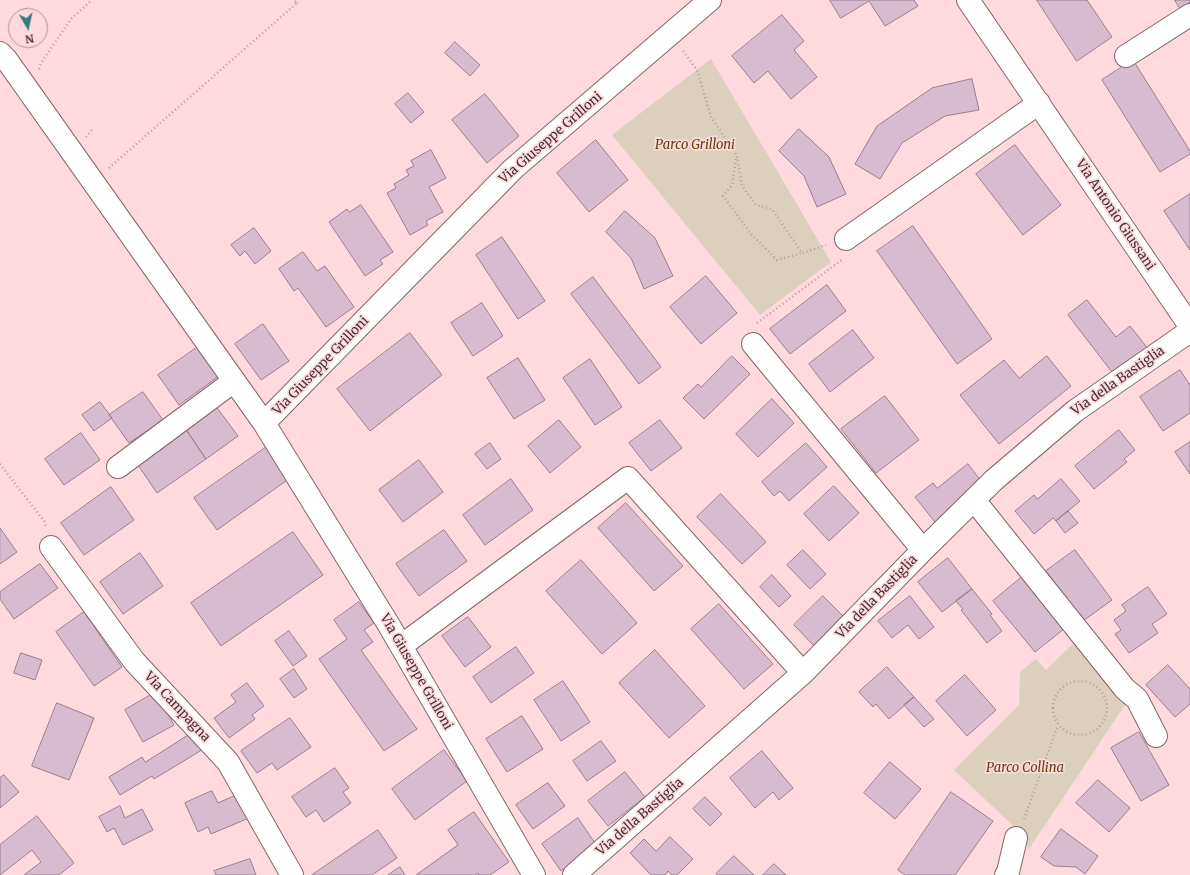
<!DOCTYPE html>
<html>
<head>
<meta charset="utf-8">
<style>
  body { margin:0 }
  #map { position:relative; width:1190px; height:875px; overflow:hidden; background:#fed9dd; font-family:Merriweather,serif }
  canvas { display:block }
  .north { position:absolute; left:8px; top:8px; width:40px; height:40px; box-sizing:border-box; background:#fed9dd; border:1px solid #b29799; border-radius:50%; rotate:171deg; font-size:11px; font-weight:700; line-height:16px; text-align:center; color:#413334 }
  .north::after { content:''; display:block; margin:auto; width:14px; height:18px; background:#327b7f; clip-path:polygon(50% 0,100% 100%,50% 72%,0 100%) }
</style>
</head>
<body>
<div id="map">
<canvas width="1190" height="875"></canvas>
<div class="north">N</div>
</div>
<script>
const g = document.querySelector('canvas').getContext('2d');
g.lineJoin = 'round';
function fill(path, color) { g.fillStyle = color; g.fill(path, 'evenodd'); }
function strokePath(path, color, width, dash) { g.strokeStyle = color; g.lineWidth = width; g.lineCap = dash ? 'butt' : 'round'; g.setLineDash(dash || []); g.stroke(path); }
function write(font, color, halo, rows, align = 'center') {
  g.font = font + ' Merriweather,serif'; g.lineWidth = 3.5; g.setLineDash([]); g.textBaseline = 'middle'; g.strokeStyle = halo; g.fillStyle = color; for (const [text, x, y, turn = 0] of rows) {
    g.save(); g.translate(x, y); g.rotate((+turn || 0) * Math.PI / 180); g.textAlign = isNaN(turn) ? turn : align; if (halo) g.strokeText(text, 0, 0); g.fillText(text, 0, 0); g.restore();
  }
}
fill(new Path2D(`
  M711 59 831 262 760 315 612 135Z
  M1077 640 1127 702 1029 849 1023 835 954 770 1019 705 1020 672 1036 659 1046 670Z`), '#dcd0bd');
const building = new Path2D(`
  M830 0H914L918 6 885 26 869 1 841 18Z
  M1037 0H1087L1112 37 1077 61Z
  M1175 0H1190V2L1180 8Z
  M782 15 804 41 794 50 817 77 791 99 768 71 754 83 732 56Z
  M455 42 480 65 470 76 445 53Z
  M1133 60 1190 151V154L1160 172 1102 80Z
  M972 79 979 110 945 116 902 143 880 179 855 164 877 126 932 88Z
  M408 93 424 112 411 123 395 104Z
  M485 94 519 136 487 163 452 120Z
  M799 129 829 157 846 194 817 207 804 176 779 151Z
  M596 140 628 180 589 212 557 173Z
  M1015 145 1061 205 1023 235 976 174Z
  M431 150 446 178 429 187 443 212 426 221 428 225 410 235 387 193 396 188 394 184 409 175 406 170 414 166 411 161Z
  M1190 194V250L1164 211Z
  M361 205 393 252 380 260 383 264 365 276 329 222 347 209 349 212Z
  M625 211 655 238 673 276 644 289 631 258 606 232Z
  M913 226 992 339 957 364 877 251Z
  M254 228 271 251 255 264 245 251 240 256 231 245Z
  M502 237 545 301 518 319 476 255Z
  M303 252 317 271 325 266 354 307 326 327 298 288 294 291 279 269Z
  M706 276 737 313 701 344 670 307Z
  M593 277 661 367 639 384 571 294Z
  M827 285 846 311 790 354 770 329Z
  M1087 300 1116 337 1130 326 1149 350 1115 376 1068 315Z
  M482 303 503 336 473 356 451 323Z
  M263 324 289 361 261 380 235 344Z
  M853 330 874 358 830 392 809 364Z
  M410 333 442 375 370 431 337 389Z
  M202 344 223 373 179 405 158 375Z
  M732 356 750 374 704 419 683 398 698 384 701 387Z
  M1047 356 1071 386 999 444 960 395 1004 360 1019 378Z
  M518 358 545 400 514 419 487 378Z
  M590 359 622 407 595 425 563 378Z
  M1180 370 1190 385V413L1163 431 1140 397Z
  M143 392 163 420 129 443 109 415Z
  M885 396 919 440 876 473 841 429Z
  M772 399 794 423 758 457 736 434Z
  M100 402 112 418 94 431 82 415Z
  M215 405 238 436 206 459 185 428Z
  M559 420 581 447 550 473 528 446Z
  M660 420 682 448 651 471 629 443Z
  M185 428 206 459 157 493 136 462Z
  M1119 430 1135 450 1124 459 1127 462 1094 489 1075 466Z
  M81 433 100 460 64 485 45 459Z
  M1190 442V474L1175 452Z
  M490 443 501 459 487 469 475 454Z
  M806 443 827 467 789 501 780 491 774 496 762 482Z
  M268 446 290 478 217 530 194 498Z
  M419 460 443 492 403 522 379 490Z
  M968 464 984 485 935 522 915 497 933 483 937 488Z
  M511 479 533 510 485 545 463 515Z
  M1061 479 1080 501 1056 521 1053 518 1034 534 1015 511 1034 495 1037 499Z
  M834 486 859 513 829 541 804 514Z
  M111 487 134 520 84 555 61 523Z
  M721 494 766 542 742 564 697 517Z
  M626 503 683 566 654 591 598 528Z
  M1068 511 1078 523 1065 533 1056 521Z
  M0 528 17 552 0 564Z
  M444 530 467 561 419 596 396 564Z
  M293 532 323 575 221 646 191 603Z
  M803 550 826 574 810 589 787 565Z
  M1075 550 1112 600 1083 621 1046 571Z
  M140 553 163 586 123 614 100 582Z
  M948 558 972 589 942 612 918 582Z
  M581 560 637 623 602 654 546 591Z
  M40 564 58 588 14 619 0 599V592Z
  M772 575 791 596 779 607 760 587Z
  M1022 577 1064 629 1035 652 993 601Z
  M1148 587 1167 614 1152 624 1158 633 1129 653 1115 634 1121 630 1114 620 1126 611 1122 605Z
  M972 589 992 614 990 615 1002 631 987 643 961 610 963 609 956 601Z
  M823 596 847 620 817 649 794 625Z
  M910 596 934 627 919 639 908 625 892 638 878 621Z
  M359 602 374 623 364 630 373 642 361 650 417 729 384 751 319 659 347 639 334 620Z
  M719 604 773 664 744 689 691 629Z
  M84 612 122 667 94 686 56 632Z
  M468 617 491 647 465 667 442 636Z
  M289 631 307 656 293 666 275 641Z
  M516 647 534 673 491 703 473 677Z
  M655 650 705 706 669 738 619 683Z
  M21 653 42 660 35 680 14 673Z
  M1168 665 1190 689V704L1175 717 1146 685Z
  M887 667 914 697 889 719 876 704 873 707 859 692Z
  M294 669 307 689 294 698 280 679Z
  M965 675 996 710 967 736 936 701Z
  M563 681 590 722 561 741 534 700Z
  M247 683 264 706 252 715 255 719 229 738 214 718 236 702 231 695Z
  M156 692 174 725 143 742 125 710Z
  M914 697 934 719 924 727 904 705Z
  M57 703 94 718 69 780 32 766Z
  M522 716 543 749 507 772 486 739Z
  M290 718 311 747 277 770 272 763 257 773 241 751Z
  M195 731 205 748 154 779 152 776 120 795 109 777 142 757 145 762Z
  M1139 732 1169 785 1141 801 1111 748Z
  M601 741 616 761 587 781 573 761Z
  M444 750 467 781 415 820 392 789Z
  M762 751 793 788 779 800 773 792 755 808 730 778Z
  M890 762 921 789 895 819 864 793Z
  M335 768 349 788 343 792 351 803 324 822 316 810 306 817 292 797Z
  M625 772 645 797 608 826 588 801Z
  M4 775 19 792 0 808V778Z
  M1098 780 1130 808 1109 832 1076 803Z
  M548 783 565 806 533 829 516 805Z
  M212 791 218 803 238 794 249 818 211 834 208 827 198 832 185 803Z
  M951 792 993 821 955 875H905L898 870Z
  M705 797 722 814 710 826 693 809Z
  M120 806 125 818 142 809 153 830 123 845 114 828 107 832 99 817Z
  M474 812 509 862 490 875H479L478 873 475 875H416L458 845 448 830Z
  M37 816 74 863 59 875H24L41 862 32 850 0 875V845Z
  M578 818 597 846 561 871 542 844Z
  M1061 829 1098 856 1085 874 1076 867 1054 866 1041 857Z
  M378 830 397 858 372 875H312Z
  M670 837 693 859 677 875H672L668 871 665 875H651L630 853 644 839 656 851Z
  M734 856 754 875H717L716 874Z
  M250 859 256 875H216L214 871Z
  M774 864 786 875H763Z
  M400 867 405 875H388Z`);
fill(building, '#d8bbcf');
strokePath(building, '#9a7f91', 1);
const minor = new Path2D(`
  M968 0 1190 326
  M0 53 6 59 264 423
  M1126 56 1190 15
  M846 239 1039 103
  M753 344 923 550
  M118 467 234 381
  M974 500 1125 689 1137 699 1156 736
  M51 547 134 661 228 762 292 875
  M401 646 628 478 803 673
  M534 875 390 627 264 423 513 169 710 0
  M574 875 803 673 923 550 994 480 1075 411 1190 331
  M1006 875 1008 872 1016 838`);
strokePath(minor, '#866669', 24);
strokePath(new Path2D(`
  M297 3 300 0
  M683 51 697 70 711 117 737 156 742 186 756 205 772 209 802 253 826 245
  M39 69 41 63 71 19 92 0
  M86 137 94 128
  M736 159 732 185 723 196 752 235 777 260 802 253
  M109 168 297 3 293 0
  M757 323 843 259
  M0 464 44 521 46 527
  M1053 708a27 27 0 1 1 54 0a27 27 0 1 1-54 0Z
  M1024 819 1058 725`), '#b89c9e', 2.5, [1, 3]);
strokePath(minor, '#fff', 22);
write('13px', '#413334', '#fed9dd', [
  ["Via Giuseppe Grilloni",551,138,-41],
  ["Via Antonio Giussani",1115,215,56],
  ["Via Giuseppe Grilloni",321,366,-46],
  ["Via della Bastiglia",1118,381,-35],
  ["Via della Bastiglia",877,597,-46],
  ["Via Giuseppe Grilloni",416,672,60],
  ["Via Campagna",177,707,47],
  ["Via della Bastiglia",640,817,-41]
]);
write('italic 13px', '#5e430d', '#fed9dd', [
  ["Parco Grilloni",695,145],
  ["Parco Collina",1025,768]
]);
</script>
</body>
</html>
